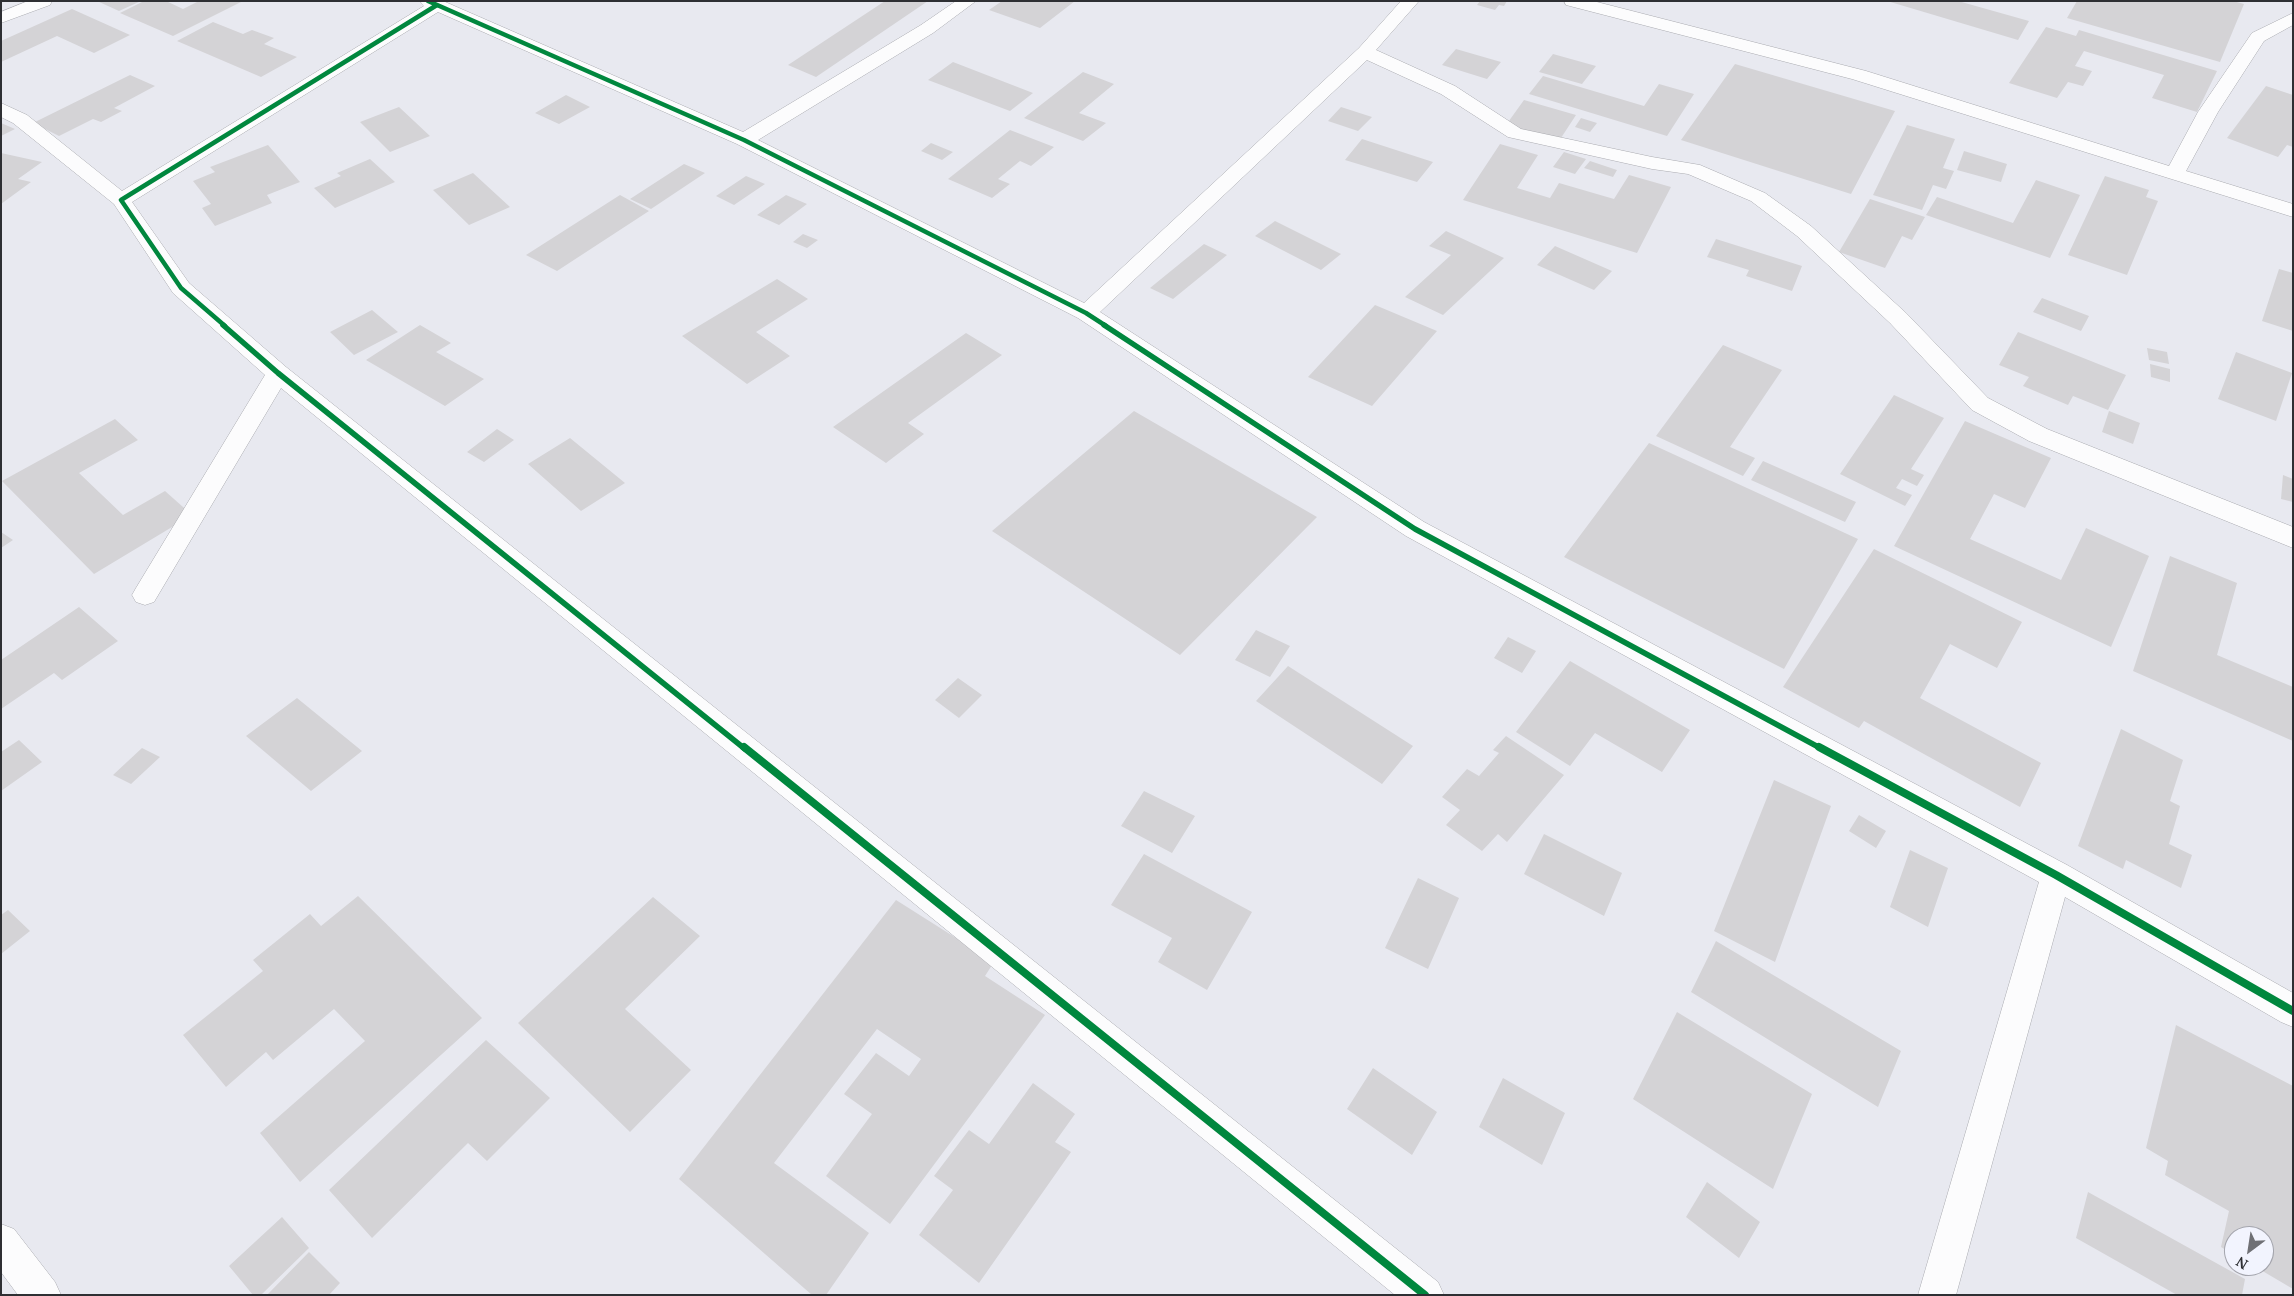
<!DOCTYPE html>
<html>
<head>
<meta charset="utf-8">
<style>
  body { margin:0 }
  #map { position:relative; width:2294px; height:1296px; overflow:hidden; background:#e8e9f0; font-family:"PT Serif",serif }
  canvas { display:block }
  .frame { position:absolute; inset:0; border:2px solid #2e2f33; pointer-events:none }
  .north { position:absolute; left:2224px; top:1226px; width:50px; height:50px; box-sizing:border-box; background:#f2f4fe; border:1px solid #a4a5ad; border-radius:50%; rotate:211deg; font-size:14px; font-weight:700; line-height:20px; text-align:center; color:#2e2f33 }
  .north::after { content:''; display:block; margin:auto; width:18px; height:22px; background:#6f7075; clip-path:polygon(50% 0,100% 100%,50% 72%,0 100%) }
</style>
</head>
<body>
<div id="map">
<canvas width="2294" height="1296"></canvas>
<div class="frame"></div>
<div class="north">N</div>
</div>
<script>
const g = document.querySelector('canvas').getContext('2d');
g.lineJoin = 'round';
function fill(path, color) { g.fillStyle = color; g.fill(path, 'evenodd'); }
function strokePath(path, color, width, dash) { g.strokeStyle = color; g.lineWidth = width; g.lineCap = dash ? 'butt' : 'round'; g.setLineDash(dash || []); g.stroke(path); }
fill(new Path2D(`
  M97 1H141L119 11Z
  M144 1H166L183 9 199 1H243L173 36 120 13Z
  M885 1H928L816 77 788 65Z
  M1002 1H1075L1040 28 989 10Z
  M1480 1H1507L1504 6 1499 5 1495 10 1477 5Z
  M1887 1H1958L2029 21 2018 40Z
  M2077 1H2233L2244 4 2220 62 2067 18Z
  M72 9 130 35 94 53 57 36 1 62V41Z
  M213 22 243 34 252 30 274 38 264 44 297 57 261 77 177 41Z
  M2046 27 2076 36 2079 30 2217 71 2197 112 2152 98 2164 75 2084 51 2075 66 2092 71 2083 86 2068 82 2057 98 2009 83Z
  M1456 49 1501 62 1487 79 1442 65Z
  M1553 54 1596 66 1582 84 1539 72Z
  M953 62 1033 93 1010 111 928 80Z
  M1735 64 1895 111 1851 194 1681 140Z
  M1083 72 1114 84 1079 113 1106 123 1083 141 1024 118Z
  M130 75 155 86 114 108 122 111 101 122 93 119 59 136 33 123Z
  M1543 76 1644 106 1659 84 1694 94 1667 136 1529 94Z
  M2266 86 2293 95V147L2287 145 2278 157 2227 138Z
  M566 95 590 107 559 124 535 113Z
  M1524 100 1576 115 1559 141 1506 125Z
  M399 107 430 136 390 152 360 122Z
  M1341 107 1372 117 1358 131 1328 121Z
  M1581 118 1597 123 1590 132 1575 127Z
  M1 123 15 129 1 136Z
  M1907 125 1955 139 1943 168 1954 171 1946 189 1933 185 1922 210 1873 195Z
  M1010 130 1054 147 1031 166 1020 161 998 179 1010 184 992 198 948 179Z
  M1362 139 1433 162 1417 182 1345 160Z
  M931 143 953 152 942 160 921 151Z
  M1500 144 1538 155 1517 188 1550 198 1559 183 1614 199 1629 175 1671 187 1637 253 1463 200Z
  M268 145 300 182 267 195 272 203 215 226 202 208 211 204 193 181 215 172 210 167Z
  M1964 151 2007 164 2001 182 1957 170Z
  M1564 152 1586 159 1575 174 1553 167Z
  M1 153 42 162 18 179 31 182 1 204Z
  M370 159 395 182 335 208 314 188 341 176 337 173Z
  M1590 161 1617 170 1613 177 1584 168Z
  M684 164 705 173 651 209 630 199Z
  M473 173 510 207 469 225 433 190Z
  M746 176 765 184 734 205 716 196Z
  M2105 176 2149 190 2146 197 2158 201 2127 275 2068 255Z
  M2036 180 2080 195 2050 258 1926 215 1937 197 2013 223Z
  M620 195 649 211 557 271 526 255Z
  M786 195 807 204 779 225 757 215Z
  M1870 199 1925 217 1912 240 1902 236 1885 268 1839 252Z
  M1275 221 1341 254 1321 270 1255 236Z
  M1446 231 1504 258 1443 315 1405 297 1451 255 1429 246Z
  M803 234 818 240 807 248 793 242Z
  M1716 239 1802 266 1792 291 1746 276 1749 270 1707 257Z
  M1204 244 1227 255 1173 299 1150 288Z
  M1555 246 1612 271 1594 290 1537 265Z
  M2279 269 2293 273V331L2262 321Z
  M777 279 808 299 756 332 790 356 747 384 682 336Z
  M2042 298 2089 316 2081 331 2033 312Z
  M1375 305 1437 331 1372 406 1308 377Z
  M372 310 398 332 354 355 330 332Z
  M420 325 451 343 436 352 484 379 445 406 366 360Z
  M2018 332 2126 375 2108 410 2073 396 2068 405 2023 386 2029 377 1999 365Z
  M966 333 1002 355 908 423 924 434 886 463 833 427Z
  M1723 345 1782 370 1730 447 1755 458 1743 476 1656 436Z
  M2147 348 2167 352 2169 364 2149 360Z
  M2236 352 2292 373 2276 421 2218 399Z
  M2150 364 2170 369V382L2151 377Z
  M1894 395 1944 418 1911 469 1924 475 1917 486 1902 479 1896 488 1912 495 1905 506 1840 474Z
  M1134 411 1317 517 1180 655 992 531Z
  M2109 411 2140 423 2133 444 2102 432Z
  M115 419 138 440 79 473 123 515 165 491 192 515 94 574 2 481Z
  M1965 421 2051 458 2025 508 1994 494 1970 539 2061 580 2086 528 2149 556 2111 647 1894 546Z
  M497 429 514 440 484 462 467 452Z
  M570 438 625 483 581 511 528 464Z
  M1649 443 1858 539 1784 669 1564 557Z
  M1763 461 1856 502 1845 522 1751 480Z
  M2283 475 2293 479V502L2281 499Z
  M1 532 13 540 1 548Z
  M1874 549 2022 622 1997 668 1950 644 1920 698 2041 763 2020 807 1864 721 1859 728 1783 687Z
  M2170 556 2237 583 2217 655 2293 687V741L2133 671Z
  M79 607 118 641 62 680 54 673 1 709V660Z
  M1256 630 1290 646 1270 677 1235 660Z
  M1508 637 1536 651 1522 673 1494 658Z
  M1570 661 1690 730 1662 772 1595 733 1570 766 1516 732Z
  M1288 666 1413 746 1382 784 1256 701Z
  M958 678 982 695 959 718 935 700Z
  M297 698 362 751 311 791 246 736Z
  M2121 729 2183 760 2170 801 2180 806 2169 844 2192 855 2181 888 2126 860 2123 869 2078 846Z
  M1506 736 1564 775 1507 842 1498 834 1482 851 1446 825 1460 810 1442 797 1467 769 1479 776 1499 753 1493 750Z
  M19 740 42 762 1 791V752Z
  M142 748 160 757 131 784 113 775Z
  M1774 780 1831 806 1775 962 1714 931Z
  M1144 791 1195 816 1172 853 1121 826Z
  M1859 815 1886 831 1876 848 1849 831Z
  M1544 834 1622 873 1604 916 1524 874Z
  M1910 850 1948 868 1928 927 1890 907Z
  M1144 854 1252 912 1207 990 1158 962 1172 938 1111 905Z
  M1418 878 1459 898 1428 969 1385 948Z
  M358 896 482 1018 300 1182 260 1133 365 1041 334 1009 273 1060 266 1052 226 1087 183 1035 263 971 253 960 310 914 321 926Z
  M653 897 700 936 625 1009 691 1070 630 1132 518 1023Z
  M896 900 994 962 985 976 1045 1015 890 1224 826 1176 872 1114 844 1094 876 1053 909 1076 921 1059 877 1029 774 1163 869 1233 826 1295H812L679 1179Z
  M8 910 30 931 1 954V915Z
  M1716 941 1901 1051 1878 1107 1691 992Z
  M1677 1012 1812 1094 1773 1189 1633 1099Z
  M2176 1025 2293 1086V1289L2254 1266H2264V1236H2234V1255L2221 1247 2229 1211 2165 1175 2168 1161 2146 1148Z
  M486 1040 550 1098 487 1161 468 1143 372 1238 329 1190Z
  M1373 1068 1437 1112 1412 1155 1347 1109Z
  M1503 1078 1565 1113 1542 1165 1479 1127Z
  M1033 1083 1075 1114 1055 1142 1071 1152 979 1283 919 1235 953 1190 934 1176 969 1130 989 1144Z
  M1707 1182 1760 1222 1739 1258 1686 1217Z
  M2088 1192 2245 1279 2242 1295H2177L2076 1238Z
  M282 1217 309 1248 261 1295H253L229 1266Z
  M309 1252 340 1283 329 1295H267Z`), '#d4d3d6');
const street = new Path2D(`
  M28 1H52L50 5 1 23V12Z
  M420 1H443L743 132 921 25 956 1H976L933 33 758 140 1084 303 1359 48 1401 1H1419L1376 50 1455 86 1521 129 1652 157 1700 165 1765 193 1811 226 1906 313 1988 398 2047 429 2293 527V548L2029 441 1972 410 1890 323 1797 236 1751 201 1688 174 1652 169 1508 137 1441 94 1367 60 1100 312 1424 522 2067 865 2293 993V1027L2281 1022 2065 897 1956 1295H1918L2039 882 1406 536 1078 318 737 144 438 12 132 202 189 283 286 367 1438 1282 1444 1295H1395L281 388 154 602 145 605 136 602 132 595 136 588 265 375 173 293 114 204 13 123 1 117V103L27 115 122 191 424 6Z
  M1564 1H1593L1866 71 2169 166 2198 112 2252 33 2293 13V25L2264 41 2218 112 2186 171 2293 204V217L1852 79 1566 5Z
  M1 1224 14 1229 55 1282 61 1295H18L1 1272Z`);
strokePath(street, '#aaabb0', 1);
fill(street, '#fcfcfd');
strokePath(new Path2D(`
  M428 1 744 140 1086 313 1106 326
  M225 326 181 288 121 200 437 5`), '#00873e', 4.5);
strokePath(new Path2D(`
  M223 325 278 373 745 749
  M1104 325 1415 529 1822 749`), '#00873e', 5.5);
strokePath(new Path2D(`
  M744 747 1425 1295
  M1819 747 2056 875 2293 1011`), '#00873e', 8);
</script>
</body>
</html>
